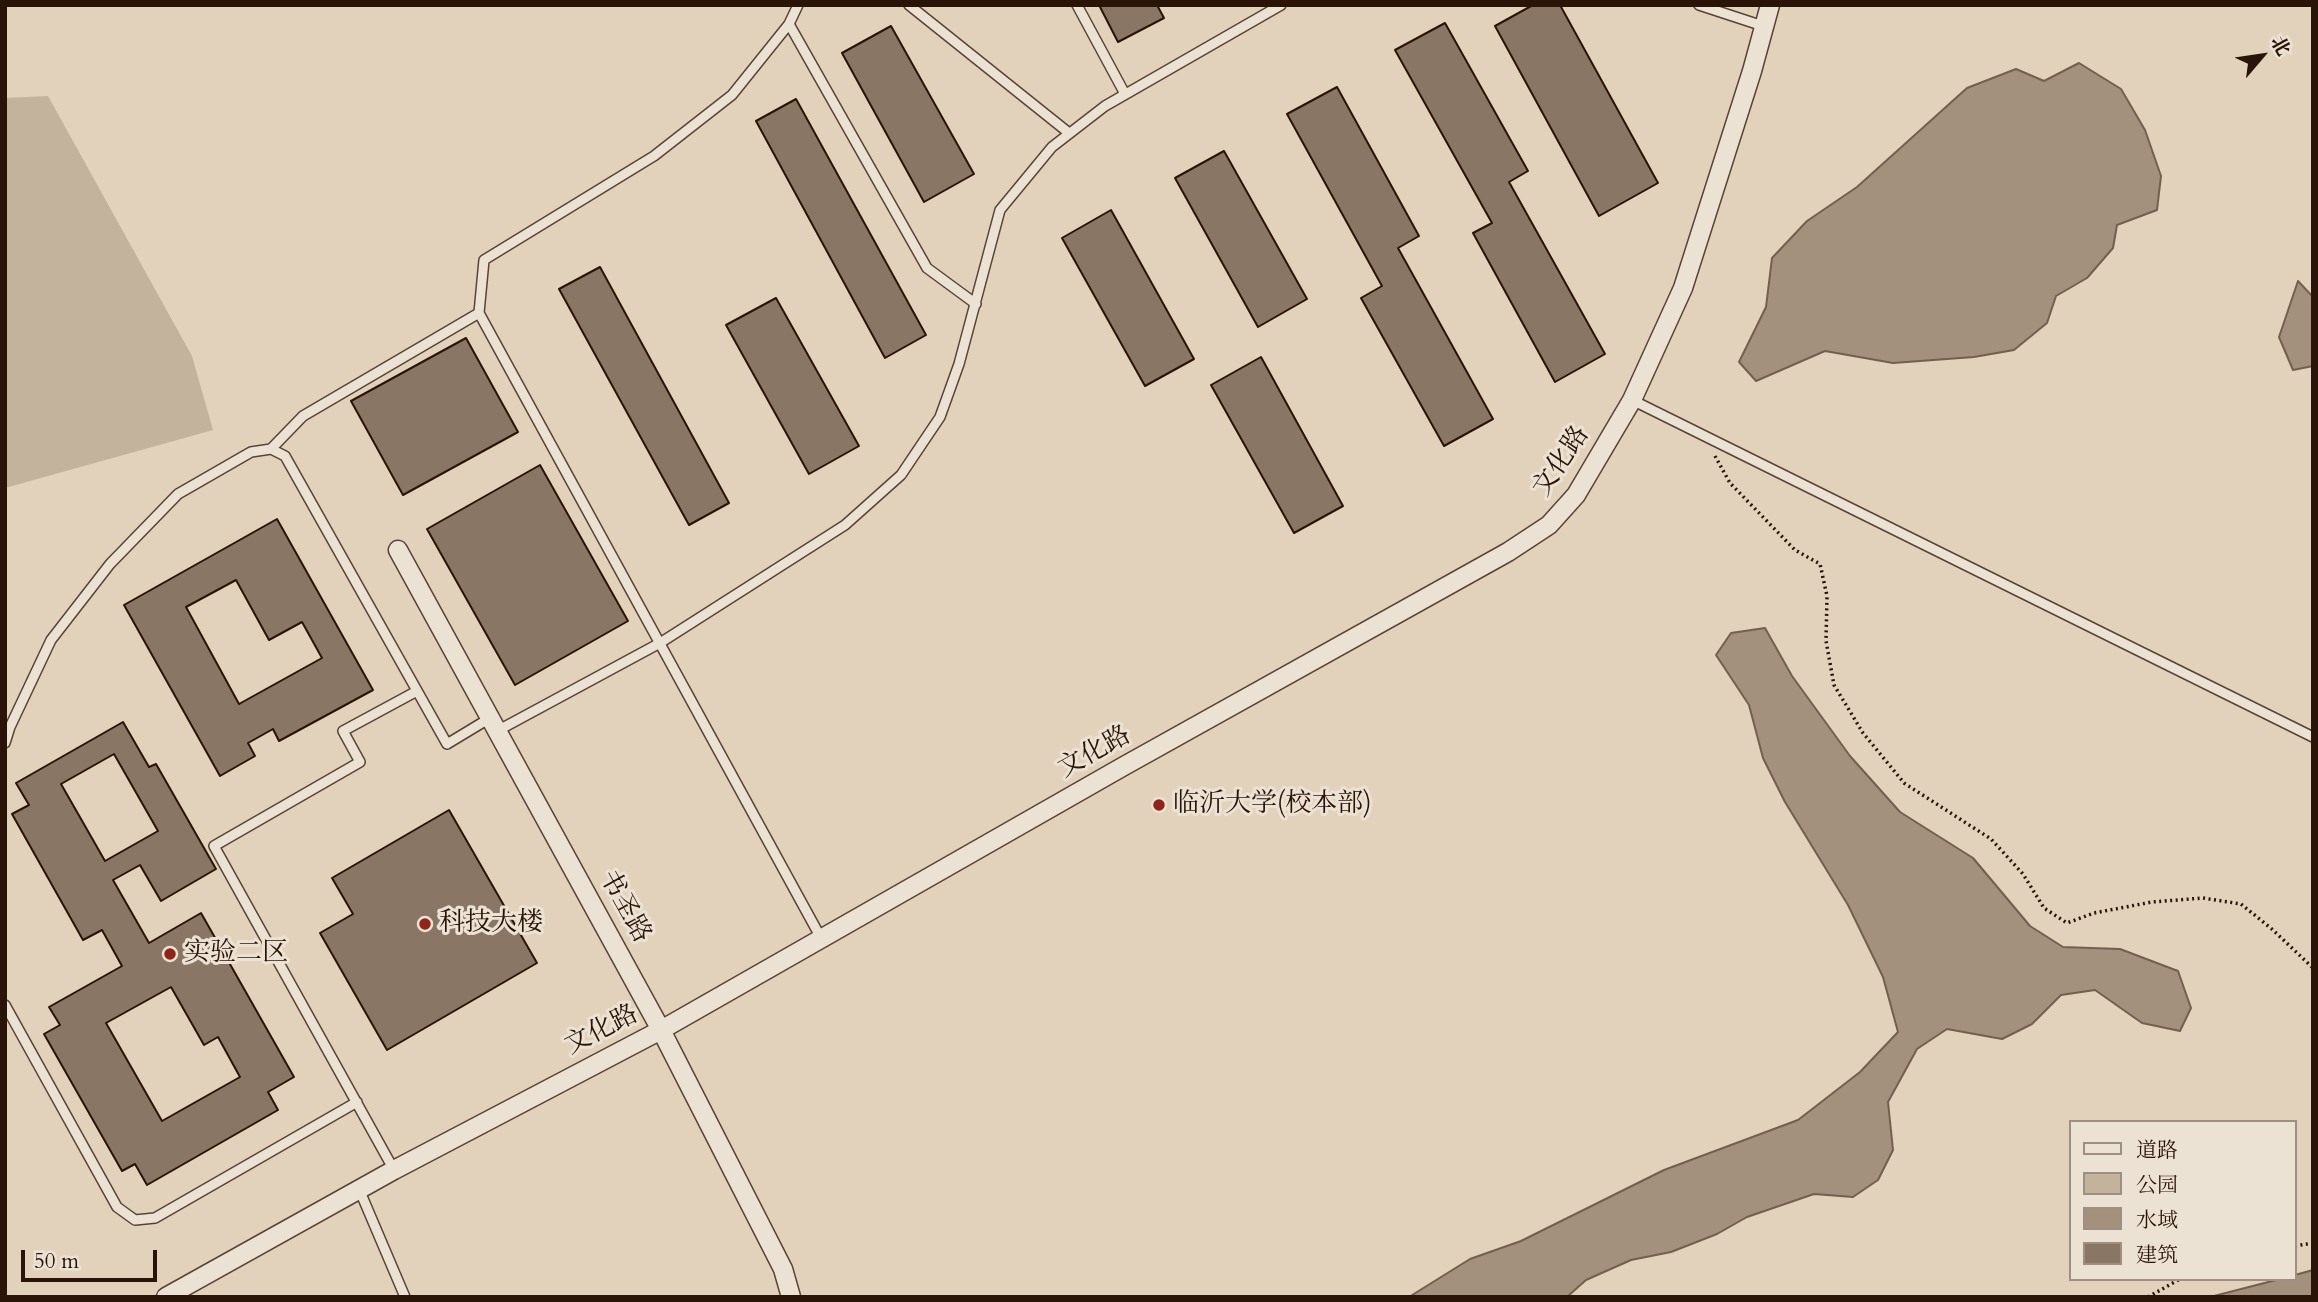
<!DOCTYPE html>
<html>
<head>
<meta charset="utf-8">
<style>
  body { margin:0 }
  #map { position:relative; width:2318px; height:1302px; overflow:hidden; background:#e2d2bb; font-family:Cardo,"Noto Serif SC",serif }
  canvas { display:block }
  .frame { position:absolute; inset:0; border:7px solid #2a1307; pointer-events:none }
  .legend { position:absolute; left:2069px; top:1120px; width:228px; height:161px; box-sizing:border-box; background:#ece2d3; border:2px solid #9e8f81; margin:0; padding:9px 12px; list-style:none; font-size:21px; color:#2a1307 }
  .legend li { display:flex; align-items:center; gap:14px; height:35px }
  .legend b { width:35px; border:2px solid #9e8f81 }
  .north { position:absolute; left:2227px; top:21px; width:70px; height:70px; -webkit-text-stroke:5px #ece2d3; paint-order:stroke; rotate:61deg; font-size:19px; font-weight:700; line-height:28px; text-align:center; color:#2a1307 }
  .north::after { content:''; display:block; margin:auto; width:24px; height:32px; background:#2a1307; clip-path:polygon(50% 0,100% 100%,50% 72%,0 100%) }
  .scale { position:absolute; left:21px; top:1250px; width:136px; height:32px; box-sizing:border-box; border:4px solid #2a1307; border-top:0; padding-left:9px; font-size:21px; line-height:24px; white-space:nowrap; color:#2a1307; -webkit-text-stroke:5px #ece2d3; paint-order:stroke }
</style>
</head>
<body>
<div id="map">
<canvas width="2318" height="1302"></canvas>
<div class="frame"></div>
<ul class="legend">
<li><b style="height:9px;background:#ece2d3"></b>道路</li>
<li><b style="height:19px;background:#c3b29c"></b>公园</li>
<li><b style="height:19px;background:#a3917e"></b>水域</li>
<li><b style="height:19px;background:#8a7665"></b>建筑</li>
</ul>
<div class="north">北</div>
<div class="scale">50 m</div>
</div>
<script>
const g = document.querySelector('canvas').getContext('2d');
g.lineJoin = 'round';
function fill(path, color) { g.fillStyle = color; g.fill(path, 'evenodd'); }
function strokePath(path, color, width, dash) { g.strokeStyle = color; g.lineWidth = width; g.lineCap = dash ? 'butt' : 'round'; g.setLineDash(dash || []); g.stroke(path); }
function write(font, color, halo, rows, align = 'center') {
  g.font = font + ' Cardo,"Noto Serif SC",serif'; g.lineWidth = 6; g.setLineDash([]); g.textBaseline = 'middle'; g.strokeStyle = halo; g.fillStyle = color; for (const [text, x, y, turn = 0] of rows) {
    g.save(); g.translate(x, y); g.rotate((+turn || 0) * Math.PI / 180); g.textAlign = isNaN(turn) ? turn : align; if (halo) g.strokeText(text, 0, 0); g.fillText(text, 0, 0); g.restore();
  }
}
fill(new Path2D(`
  M48 96 192 356 213 430 5 488V98Z`), '#c3b29c');
const water = new Path2D(`
  M2079 63 2121 89 2145 130 2161 176 2157 210 2117 225 2113 248 2087 278 2056 296 2047 323 2014 350 1974 357 1893 363 1825 351 1756 381 1739 362 1766 307 1772 258 1807 221 1857 187 1967 88 2016 69 2044 81Z
  M2298 281 2313 297V366L2293 370 2279 337Z
  M1765 628 1792 676 1850 756 1900 812 1973 858 2030 926 2063 947 2120 949 2178 971 2191 1008 2180 1031 2142 1023 2095 990 2061 995 2032 1024 2002 1039 1947 1029 1917 1049 1888 1102 1893 1150 1878 1180 1853 1197 1814 1194 1747 1217 1717 1234 1671 1252 1631 1260 1586 1280 1567 1297H1409L1470 1259 1521 1241 1664 1170 1798 1120 1860 1072 1898 1032 1883 977 1848 905 1785 802 1763 758 1749 705 1716 655 1731 633Z
  M2313 1270V1297H2210L2280 1279H2295V1275Z`);
fill(water, '#a3917e');
strokePath(water, '#735f4e', 2);
const building = new Path2D(`
  M1099 5H1157L1164 18 1118 42Z
  M1533 5H1560L1658 183 1599 216 1495 26Z
  M1445 23 1528 171 1509 182 1605 354 1555 382 1473 233 1492 223 1395 50Z
  M891 26 974 174 924 202 842 53Z
  M1337 87 1419 236 1398 248 1493 419 1444 446 1361 298 1382 286 1287 114Z
  M796 99 926 335 885 358 756 121Z
  M1224 151 1307 299 1258 327 1175 178Z
  M1111 210 1194 359 1145 386 1062 238Z
  M600 267 729 503 689 525 559 289Z
  M776 298 859 446 809 474 726 325Z
  M466 338 518 432 403 495 351 401Z
  M1261 357 1343 506 1294 533 1211 385Z
  M540 465 628 621 515 685 427 529Z
  M277 519 373 690 279 741 273 729 248 743 255 756 220 776 124 605ZM236 580 269 640 302 622 322 658 239 704 186 607Z
  M123 722 149 767 156 764 216 869 161 901 140 865 113 880 149 943 201 913 294 1077 268 1092 278 1110 147 1185 135 1164 122 1171 44 1034 60 1025 49 1007 122 966 102 930 83 940 12 814 29 805 16 783ZM114 754 158 831 105 861 61 784ZM171 987 204 1045 218 1037 240 1077 162 1121 106 1023Z
  M449 810 537 963 387 1050 320 933 353 914 332 878Z`);
fill(building, '#8a7665');
strokePath(building, '#2a1307', 2);
const lane = new Path2D(`
  M798 5 789 24 732 95 654 156 484 260 479 313 821 938
  M909 5 1069 133
  M1077 5 1125 94
  M1699 5 1763 26
  M789 24 927 268 976 304
  M1632 400 2313 737
  M271 449 303 416 479 313
  M497 731 660 643 845 525 901 475 940 417 959 364 1000 210 1052 147 1105 106 1281 5
  M5 743 10 727 51 640 110 564 178 494 251 452 271 449 285 456 447 744 490 718
  M5 1005 117 1207 135 1220 155 1218 357 1102
  M394 1170 214 846 360 762 343 731 417 691
  M359 1189 405 1297`);
const street = new Path2D(`
  M398 550 661 1030 783 1269 791 1297
  M166 1297 394 1170 661 1030 1124 766 1508 552 1549 525 1576 495 1632 400 1683 288 1752 71 1770 5`);
strokePath(lane, '#584334', 12);
strokePath(street, '#584334', 21);
strokePath(new Path2D(`
  M1715 456 1730 483 1795 550 1820 564 1827 596 1826 641 1834 685 1863 733 1904 783 1991 839 2023 874 2044 908 2067 923 2094 913 2152 902 2203 898 2241 904 2273 930 2313 968
  M2295 1246 2313 1243
  M2148 1297 2180 1279`), '#2a1307', 3.5, [2, 3.5]);
strokePath(lane, '#ece2d3', 9);
strokePath(street, '#ece2d3', 18);
for (const [x, y, r, color] of [
  [1159,805,7,"#8f2418"],
  [425,924,7,"#8f2418"],
  [170,954,7,"#8f2418"]
]) { const dot = new Path2D(); dot.arc(x, y, r, 0, 2 * Math.PI); g.fillStyle = color; g.fill(dot); strokePath(dot, '#ece2d3', 2.5); }
write('26px', '#2a1307', '#ece2d3', [
  ["文化路",1562,462,-56],
  ["文化路",1095,753,-29],
  ["书圣路",624,907,61],
  ["文化路",602,1031,-27]
]);
write('26px', '#2a1307', '#ece2d3', [
  ["临沂大学(校本部)",1173,805],
  ["科技大楼",439,924],
  ["实验二区",184,954]
], 'left');
</script>
</body>
</html>
